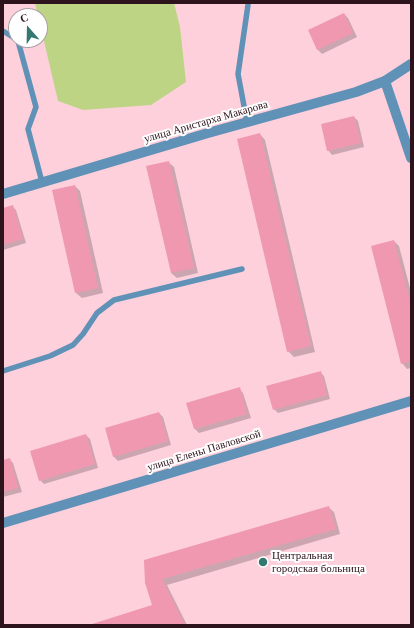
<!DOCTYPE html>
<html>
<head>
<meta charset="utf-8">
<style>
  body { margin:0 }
  #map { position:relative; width:414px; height:628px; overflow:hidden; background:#fed0dc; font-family:Georgia,serif }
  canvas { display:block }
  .frame { position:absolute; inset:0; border:4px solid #2d131b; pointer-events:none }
  .north { position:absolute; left:8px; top:8px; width:40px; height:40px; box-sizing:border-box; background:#fff; border:1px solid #aba1a4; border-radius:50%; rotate:340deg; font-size:11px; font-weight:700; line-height:16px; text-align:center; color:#2d131b }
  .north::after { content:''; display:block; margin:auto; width:14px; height:18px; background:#34796f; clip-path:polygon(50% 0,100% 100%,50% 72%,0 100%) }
</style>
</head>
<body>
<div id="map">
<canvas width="414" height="628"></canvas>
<div class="frame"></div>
<div class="north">С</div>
</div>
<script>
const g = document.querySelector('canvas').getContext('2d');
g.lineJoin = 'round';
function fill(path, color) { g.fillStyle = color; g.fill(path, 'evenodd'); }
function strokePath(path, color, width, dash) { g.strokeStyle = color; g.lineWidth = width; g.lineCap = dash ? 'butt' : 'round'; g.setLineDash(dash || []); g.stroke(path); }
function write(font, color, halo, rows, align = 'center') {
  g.font = font + ' Georgia,serif'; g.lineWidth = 4; g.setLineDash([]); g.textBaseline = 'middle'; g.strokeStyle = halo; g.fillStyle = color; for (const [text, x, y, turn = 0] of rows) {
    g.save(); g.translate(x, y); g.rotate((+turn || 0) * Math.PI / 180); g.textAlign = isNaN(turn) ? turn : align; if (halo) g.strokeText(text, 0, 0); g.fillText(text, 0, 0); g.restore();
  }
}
fill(new Path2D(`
  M35 3H174L180 27 186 82 151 105 83 110 58 101 40 24V16H38Z`), '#bdd485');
fill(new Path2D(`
  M344 14 348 18 357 37 322 54 318 50 309 31Z
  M354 117 358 121 364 147 332 155 328 150Z
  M260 134 265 140 315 352 294 357 288 351Z
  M168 162 174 167 198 273 177 278 171 273Z
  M75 186 80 191 103 293 82 298 76 293 53 191Z
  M12 206 16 210 26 243 3 250V209Z
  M394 241 399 246 411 292V368L407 369 402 363Z
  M320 372 324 376 330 399 278 413 274 409Z
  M239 389 243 393 251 418 199 433 195 429 188 404Z
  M159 413 163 417 171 445 118 461 114 457 106 429Z
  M86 435 90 439 98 468 44 484 40 480Z
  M9 459 13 463 22 492 3 497V461Z
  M328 507 334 512 340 534 167 585 187 625H91L154 606 146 583Z`), '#0003');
fill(new Path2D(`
  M344 13 353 33 317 50 308 30Z
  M354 116 361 143 327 151 321 124Z
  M260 133 311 346 287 352 237 139Z
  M169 161 194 268 171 273 146 166Z
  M75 185 98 288 75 293 52 190Z
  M13 205 23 239 3 245V208Z
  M394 240 411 306V361L401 364 371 246Z
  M321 371 327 395 273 410 266 386Z
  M240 387 247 414 194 429 186 403Z
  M159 412 168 441 113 457 105 428Z
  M86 434 95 464 39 481 30 451Z
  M10 458 18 488 3 492V460Z
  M329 506 336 529 162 579 185 625H89L152 605 145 583 144 560Z`), '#f198b1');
strokePath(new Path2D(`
  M3 31 16 39
  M17 40 18 41 36 107 28 129 42 182
  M247 122 238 74 248 5
  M3 371 50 356 73 345 83 334 97 313 114 300 242 269`), '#6091b6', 5.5);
strokePath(new Path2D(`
  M385 81 411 158
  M3 523 411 401`), '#6091b6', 10);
strokePath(new Path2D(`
  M3 194 208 133 356 92 385 81 411 64`), '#6091b6', 10);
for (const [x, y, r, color] of [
  [263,562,5,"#34796f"]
]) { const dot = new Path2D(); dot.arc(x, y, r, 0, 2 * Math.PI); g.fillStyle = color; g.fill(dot); strokePath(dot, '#fff', 1.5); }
write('11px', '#2d131b', '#fff', [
  ["улица Аристарха Макарова",206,122,-16],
  ["улица Елены Павловской",204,451,-17]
]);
write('11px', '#2d131b', '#fff', [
  ["Центральная",272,556],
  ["городская больница",272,569]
], 'left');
</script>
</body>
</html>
